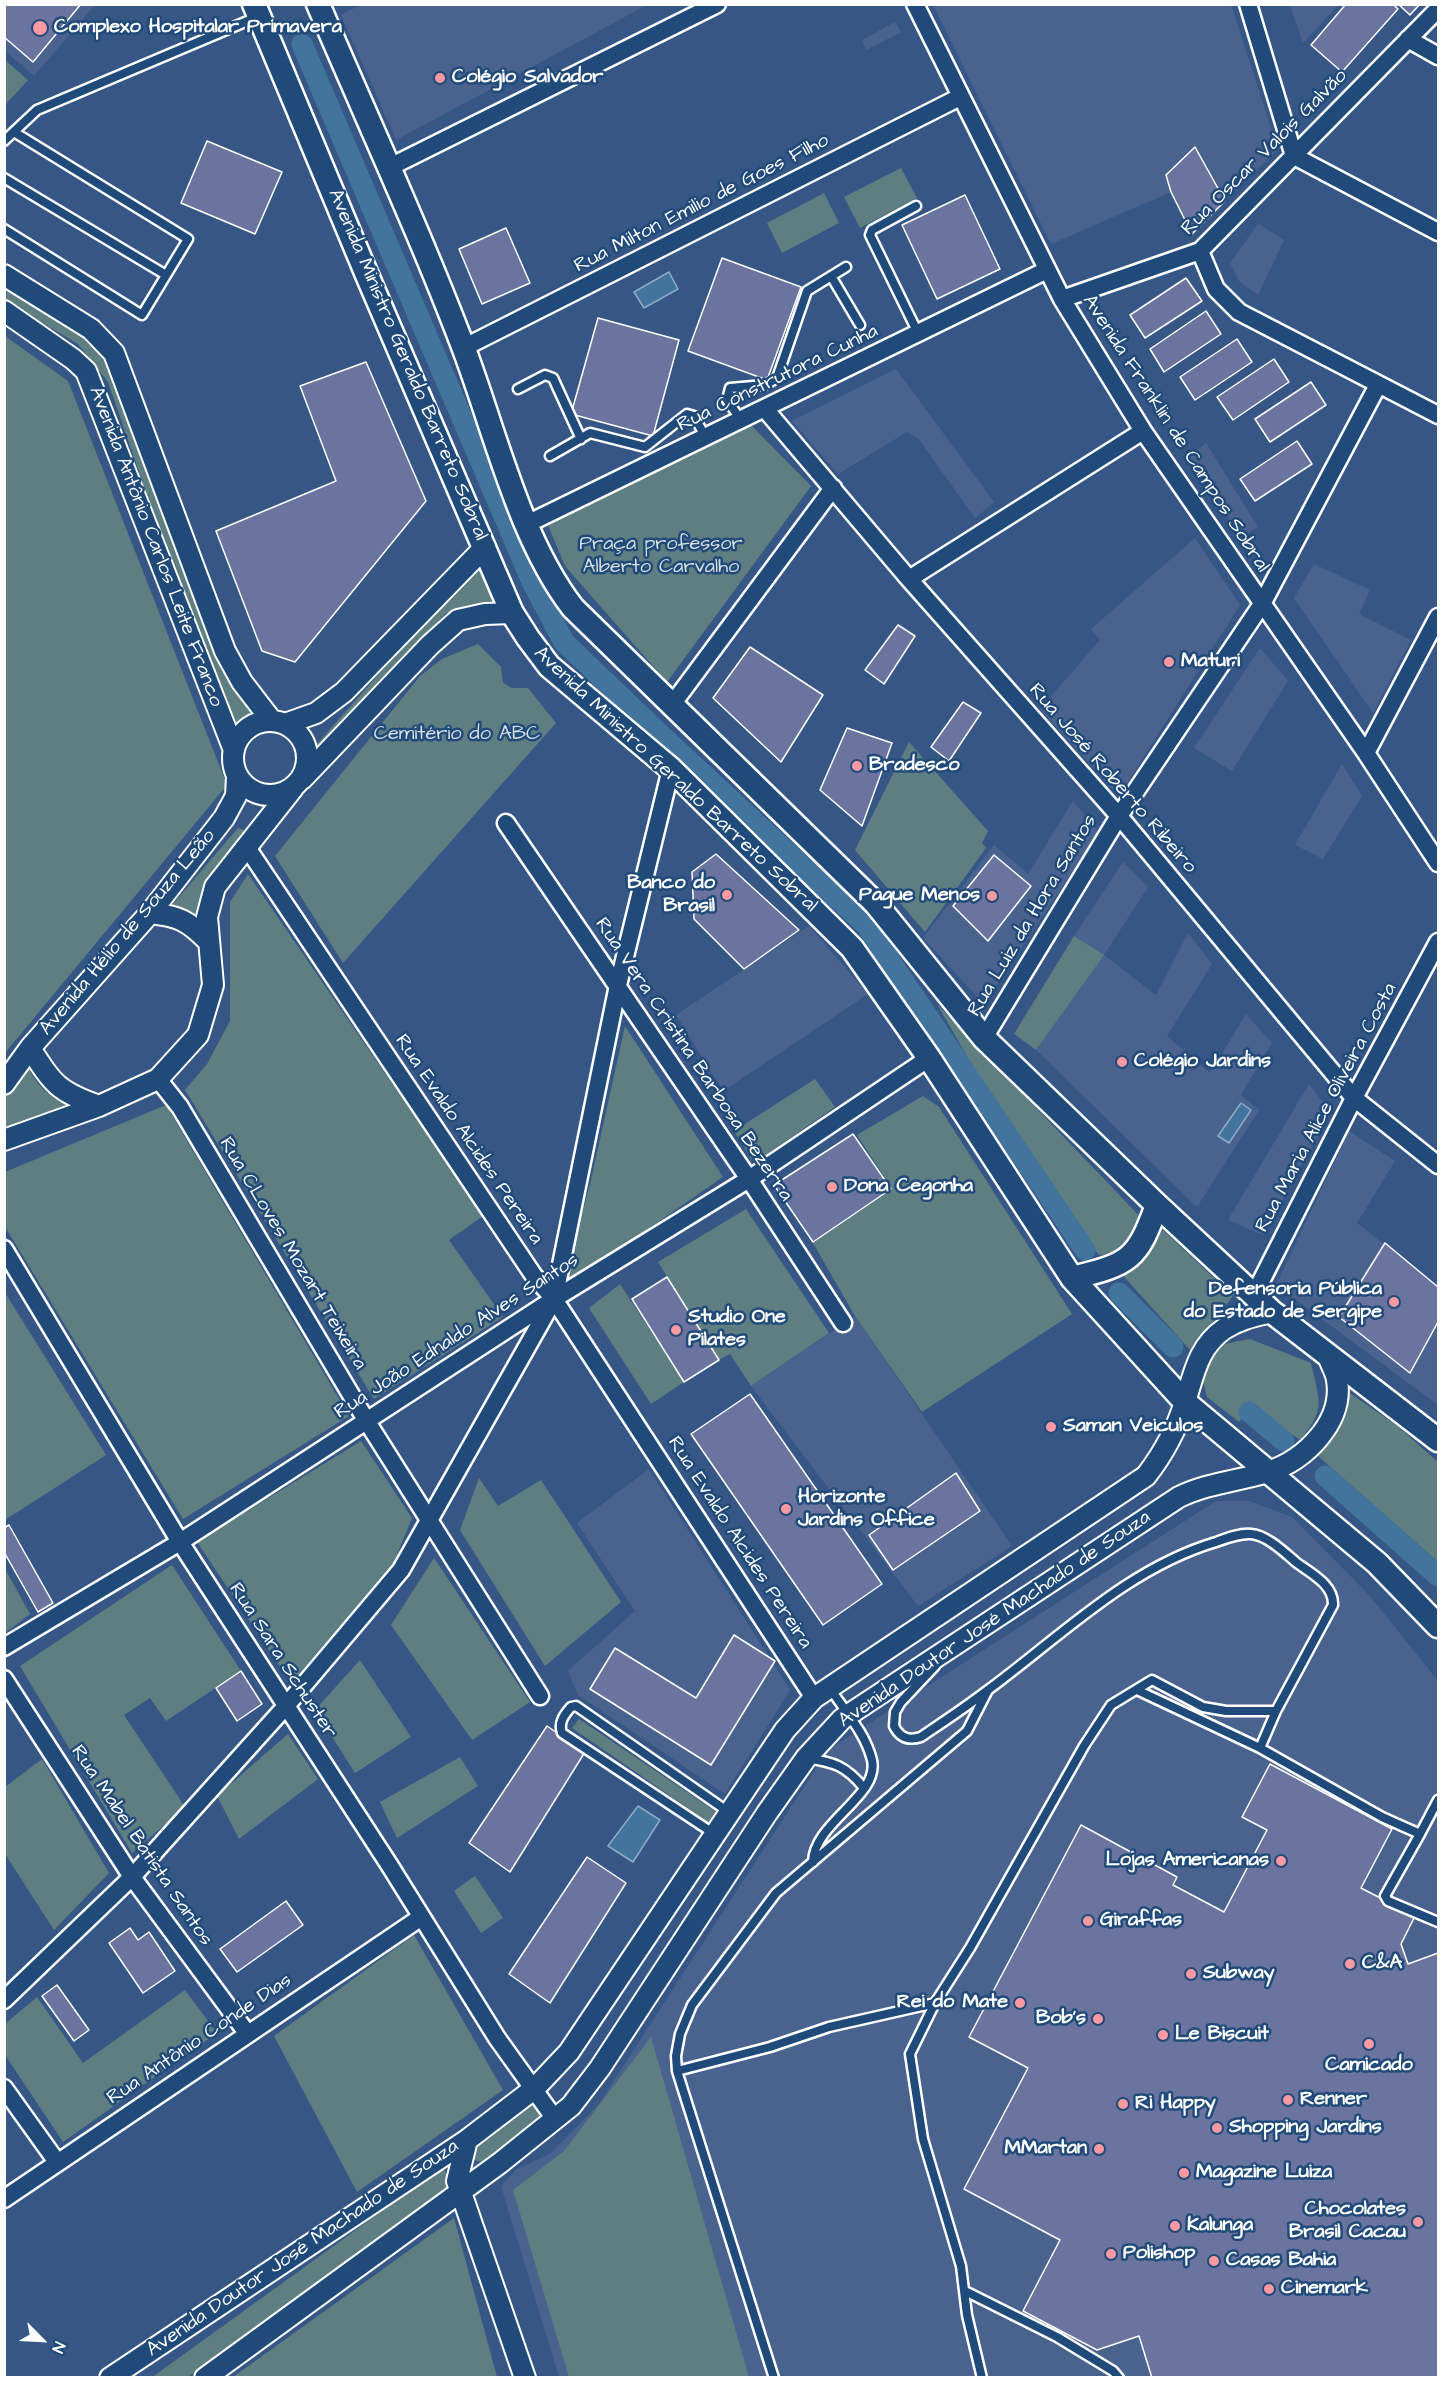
<!DOCTYPE html>
<html>
<head>
<meta charset="utf-8">
<style>
  body { margin:0 }
  #map { position:relative; width:1443px; height:2382px; overflow:hidden; background:#365785; font-family:"Architects Daughter",sans-serif }
  canvas { display:block }
  .frame { position:absolute; inset:0; border:6px solid #fff; pointer-events:none }
  .north { position:absolute; left:12px; top:2310px; width:60px; height:60px; -webkit-text-stroke:4px #1f4a7a; paint-order:stroke; rotate:114deg; font-size:16px; font-weight:700; line-height:24px; text-align:center; color:#fff }
  .north::after { content:''; display:block; margin:auto; width:21px; height:27px; background:#fff; clip-path:polygon(50% 0,100% 100%,50% 72%,0 100%) }
</style>
</head>
<body>
<div id="map">
<canvas width="1443" height="2382"></canvas>
<div class="frame"></div>
<div class="north">N</div>
</div>
<script>
const g = document.querySelector('canvas').getContext('2d');
g.lineJoin = 'round';
function fill(path, color) { g.fillStyle = color; g.fill(path, 'evenodd'); }
function strokePath(path, color, width, dash) { g.strokeStyle = color; g.lineWidth = width; g.lineCap = dash ? 'butt' : 'round'; g.setLineDash(dash || []); g.stroke(path); }
function write(font, color, halo, rows, align = 'center') {
  g.font = font + ' "Architects Daughter",sans-serif'; g.lineWidth = 5; g.setLineDash([]); g.textBaseline = 'middle'; g.strokeStyle = halo; g.fillStyle = color; for (const [text, x, y, turn = 0] of rows) {
    g.save(); g.translate(x, y); g.rotate((+turn || 0) * Math.PI / 180); g.textAlign = isNaN(turn) ? turn : align; if (halo) g.strokeText(text, 0, 0); g.fillText(text, 0, 0); g.restore();
  }
}
fill(new Path2D(`
  M362 4H647V5L396 140 341 15Z
  M5 5H95L34 76 5 51Z
  M933 5H1231L1278 149 1225 201 1195 147 1166 175 1171 192 1051 244Z
  M1290 5V4L1338 5 1303 43Z
  M895 22 901 32 866 50 862 40Z
  M1258 224 1284 240 1258 295 1239 281 1230 263Z
  M896 369 994 502 975 518 918 438 907 432 838 474 792 421Z
  M1206 443 1258 527 1242 537 1187 457Z
  M1195 538 1240 605 1119 796 1040 709 1100 640 1091 629Z
  M1314 564 1370 590 1359 614 1411 640 1373 713 1294 598Z
  M1260 648 1288 681 1232 771 1194 748Z
  M1342 764 1362 796 1323 859 1295 845Z
  M1073 801 1099 832 984 1004 923 938 994 845 1028 874Z
  M1123 862 1148 887 1104 955 1156 995 1188 933 1212 964 1167 1036 1210 1073 1246 1014 1272 1043 1241 1095 1259 1110 1197 1207 1036 1050 1103 955 1074 936Z
  M809 926 868 994 723 1091 676 1015Z
  M1309 1084 1331 1113 1263 1235 1228 1220Z
  M1349 1131 1395 1161 1357 1223 1438 1287V1405L1276 1285Z
  M855 1316 1012 1546 918 1606 751 1386Z
  M649 1469 790 1690 725 1794 578 1695 568 1671 635 1611 577 1523Z
  M1216 1501H1249L1292 1517 1369 1595 1438 1681V2377H559L501 2186 517 2169 551 2153 598 2105 828 1750Z`), '#4a638e');
fill(new Path2D(`
  M5 60 28 80 5 105Z
  M901 168 917 198 860 228 844 197Z
  M824 193 839 223 782 253 767 223Z
  M8 285 90 335 107 354 220 656 265 714 235 736 166 550 108 382 78 344 5 301Z
  M5 336 68 381 227 785 5 1053Z
  M752 426 811 486 667 682 565 566 547 523Z
  M483 556 501 599 446 613 404 656 324 750 317 744Z
  M478 644 501 667 503 683 512 688H528L556 723 343 963 275 856 420 676 442 659Z
  M909 742 988 831 982 843 986 848 925 932 855 850Z
  M238 828 247 831 208 883 196 919C189 912 179 913 172 905Z
  M248 874 483 1216 449 1240 503 1317 374 1399 185 1090 207 1064 230 1021V902Z
  M1074 936 1104 955 1036 1050 1014 1034Z
  M937 1004 1147 1224 1145 1235 1108 1258 1098 1254 1001 1116Z
  M625 1026 723 1177 574 1280 566 1275 591 1180Z
  M28 1064C35 1088 54 1100 76 1108L5 1127V1092Z
  M815 1079 835 1107 754 1163 734 1131Z
  M923 1096 939 1107 1072 1314 922 1412 855 1316 813 1243 892 1189 857 1135Z
  M166 1105 349 1416 183 1519 4 1225 5 1172Z
  M746 1209 829 1333 751 1386 730 1354 719 1360 658 1262Z
  M1163 1230 1233 1296 1191 1351 1118 1270 1139 1261Z
  M620 1284 684 1382 651 1404 589 1308Z
  M4 1291 106 1455 5 1520H4Z
  M1250 1339 1311 1363C1319 1401 1327 1408 1300 1440L1251 1406 1239 1422 1207 1397 1202 1377 1211 1358 1224 1344Z
  M1341 1387 1396 1425 1438 1462V1562L1317 1455C1334 1434 1336 1412 1341 1387Z
  M361 1441 412 1518 394 1562 291 1683 197 1542Z
  M479 1478 498 1506 541 1480 621 1602 545 1666 460 1530Z
  M434 1558 530 1702 472 1740 391 1625Z
  M172 1565 241 1671 166 1721 150 1698 124 1715 185 1807 132 1853 20 1666Z
  M4 1567 30 1614 5 1633H4Z
  M360 1660 411 1737 355 1773 315 1710Z
  M579 1719 718 1813 711 1824 572 1728Z
  M288 1734 318 1779 239 1839 217 1796Z
  M460 1757 478 1786 397 1838 380 1802Z
  M42 1759 109 1873 54 1930 5 1854V1787Z
  M475 1876 503 1918 481 1933 454 1891Z
  M414 1935 503 2090 357 2192 274 2036Z
  M185 1990 217 2033 63 2142 5 2055V2024L37 1997 83 2063Z
  M651 2037 749 2377H569L513 2190 564 2151Z
  M531 2105H539L542 2111 535 2124 485 2163 471 2159V2148Z
  M443 2167 453 2186 188 2377 151 2378Z
  M454 2218 497 2377H233Z`), '#5e7e82');
const water = new Path2D(`
  M669 272 678 289 644 308 634 292Z
  M1241 1103 1251 1110 1229 1143 1218 1136Z
  M638 1806 660 1820 633 1862 608 1846Z`);
fill(water, '#42749e');
strokePath(water, '#8eacc5', 1.5);
strokePath(new Path2D(`
  M302 44 533 584 564 642 660 734 866 925 1085 1250
  M1119 1293 1173 1347
  M1249 1412 1284 1441
  M1325 1476 1438 1576`), '#42749e', 21);
const building = new Path2D(`
  M4 4H81L33 62 4 37Z
  M1346 4H1393L1398 9 1342 72 1311 45Z
  M1398 4H1420L1410 15Z
  M207 141 282 172 255 234 181 203Z
  M1195 147 1225 201 1192 234 1171 192 1166 175Z
  M965 195 1000 269 937 299 902 225Z
  M506 228 530 283 482 304 459 249Z
  M722 258 801 287 767 380 688 351Z
  M1186 278 1202 301 1145 338 1130 315Z
  M1206 311 1221 334 1164 372 1150 349Z
  M598 318 679 340 653 436 571 414Z
  M1237 339 1252 362 1195 400 1180 377Z
  M1274 359 1289 382 1233 420 1217 397Z
  M366 362 426 501 295 662 262 651 216 531 336 481 300 386Z
  M1311 382 1326 405 1270 442 1255 419Z
  M1297 441 1312 464 1255 501 1240 479Z
  M898 625 915 636 884 684 865 670Z
  M750 647 823 695 781 762 713 698Z
  M963 702 981 713 949 761 931 747Z
  M847 728 892 743 862 826 820 790Z
  M716 854 799 930 744 969 694 919 692 872Z
  M994 855 1031 886 988 941 953 906Z
  M853 1134 891 1189 813 1242 774 1185Z
  M1385 1243 1438 1287V1322L1410 1373 1339 1317Z
  M667 1277 719 1360 684 1382 632 1299Z
  M750 1394 882 1584 823 1625 691 1434Z
  M956 1473 980 1511 893 1570 869 1535Z
  M9 1525 53 1603 38 1612 4 1552V1528Z
  M734 1635 775 1661 711 1765 590 1689 615 1648 696 1698Z
  M241 1671 262 1704 237 1721 216 1688Z
  M547 1726 585 1752 510 1872 469 1843Z
  M1270 1764 1392 1829 1361 1888 1415 1916 1401 1944 1408 1964 1438 1953V2378H1152L1139 2336 1097 2350 1023 2311 1060 2240 964 2189 1028 2068 969 2037 1081 1825 1177 1877 1173 1885 1224 1912 1267 1830 1242 1817Z
  M587 1857 626 1883 550 2003 509 1974Z
  M286 1901 303 1925 237 1972 220 1949Z
  M130 1928 138 1940 149 1932 175 1971 143 1993 109 1943Z
  M57 1985 89 2030 74 2041 42 1996Z`);
fill(building, '#6a749e');
strokePath(building, '#fff', 1.5);
const service = new Path2D(`
  M4 141 37 110 257 17
  M4 178 166 275
  M916 206 872 230 870 235 918 333
  M4 229 142 315 188 239 14 132
  M831 276 860 325
  M518 389 545 375 553 378 581 439
  M741 420 727 400 730 388 765 385 777 378 807 291 846 267
  M550 456 590 433 645 447 687 414 694 416 706 438
  M935 1666 901 1702 895 1712 894 1726C900 1738 908 1741 921 1737 943 1722 966 1707 988 1690 1060 1637 1128 1568 1216 1542 1227 1538 1239 1533 1251 1534 1267 1535 1285 1553 1297 1563 1312 1574 1334 1585 1333 1605L1276 1711 1260 1748
  M1137 1690 1260 1748 1382 1817 1420 1834 1385 1896 1388 1901 1438 1922
  M806 1758C834 1762 846 1766 864 1788
  M1420 1834 1438 1800
  M716 1835 562 1733C558 1722 565 1714 571 1707L576 1706 730 1813
  M813 1862C814 1822 880 1796 872 1760 865 1732 845 1712 830 1688
  M677 2071 770 2047 829 2027 935 2003
  M965 2291 1057 2337 1113 2371 1119 2378
  M774 2378 677 2071 676 2056 680 2034 692 2005 776 1893 967 1731 988 1690
  M982 2378 967 2315 961 2266 923 2139 910 2054 935 2003 970 1948 1084 1746 1111 1705 1152 1680 1203 1707 1226 1711H1276`);
const minor = new Path2D(`
  M915 4 1062 299 1143 431 1366 753 1438 863
  M1248 4 1294 156 1438 232
  M1408 39 1438 56
  M388 168 717 4
  M1200 251 1216 289 1239 312 1438 415
  M1062 299 1200 251 1438 9
  M463 348 960 97
  M765 409 909 579 1119 816 1354 1098 1438 1165
  M527 524 1047 270
  M909 579 1143 431
  M671 706 833 488
  M1366 753 1438 617
  M506 823 749 1179 843 1323
  M246 846 534 1276 554 1299 814 1698
  M984 1038 1119 816 1262 604 1378 385
  M158 1079 180 1107 366 1420 540 1696
  M4 1249 180 1542 390 1866 497 2038 555 2119
  M1254 1295 1354 1098 1438 942
  M4 1647 180 1542 554 1299 749 1179 929 1058
  M4 1679 132 1877 247 2033
  M4 2000 132 1877 286 1706 401 1570 554 1299 618 985 671 769
  M4 2088 57 2162
  M4 2199 420 1918`);
const tertiary = new Path2D(`
  M4 275 91 329 114 353 225 651 242 682 272 721
  M4 311 73 359 86 371 234 750
  M233 758a37 37 0 1 1 74 0a37 37 0 1 1-74 0Z
  M285 724 316 713 344 692 485 547
  M302 779 430 645 458 620 485 614 512 613
  M150 913C178 916 187 920 207 940
  M30 1048C53 1084 58 1092 99 1106
  M4 1084 30 1048 150 913 224 818 236 796 237 776
  M4 1140 99 1106 158 1079 198 1035 213 985 207 917 215 887 293 788
  M110 2378 467 2140
  M205 2378 500 2163 571 2106 600 2068 767 1813 806 1758 842 1719 1179 1497C1208 1483 1238 1481 1268 1472 1305 1460 1344 1422 1337 1380 1336 1372 1331 1365 1329 1358
  M525 2378 457 2181 467 2140 535 2088 569 2052 785 1730 814 1698 1146 1476C1163 1454 1177 1428 1185 1402 1194 1374 1198 1347 1224 1329 1239 1319 1255 1316 1272 1312`);
const secondary = new Path2D(`
  M254 4 367 275 512 613 528 638 549 666 671 769 852 948 929 1058 1072 1278 1185 1402 1377 1563 1438 1626
  M318 4C367 119 420 233 464 349 495 431 519 538 573 608L876 904 984 1038 1157 1205 1272 1312 1438 1440
  M1072 1278C1130 1264 1137 1260 1157 1205`);
strokePath(service, '#fff', 13);
strokePath(minor, '#fff', 21);
strokePath(tertiary, '#fff', 24);
strokePath(secondary, '#fff', 27);
strokePath(service, '#1f4a7a', 8);
strokePath(minor, '#1f4a7a', 16);
strokePath(tertiary, '#1f4a7a', 20);
strokePath(secondary, '#1f4a7a', 22);
for (const [x, y, r, color] of [
  [40,28,8,"#ff9aa2"],
  [440,78,6,"#ff9aa2"],
  [1169,662,6,"#ff9aa2"],
  [857,766,6,"#ff9aa2"],
  [727,895,6,"#ff9aa2"],
  [992,896,6,"#ff9aa2"],
  [1122,1062,6,"#ff9aa2"],
  [832,1187,6,"#ff9aa2"],
  [1394,1302,6,"#ff9aa2"],
  [676,1330,6,"#ff9aa2"],
  [1051,1427,6,"#ff9aa2"],
  [786,1509,6,"#ff9aa2"],
  [1281,1861,6,"#ff9aa2"],
  [1088,1921,6,"#ff9aa2"],
  [1350,1964,6,"#ff9aa2"],
  [1191,1974,6,"#ff9aa2"],
  [1020,2003,6,"#ff9aa2"],
  [1098,2019,6,"#ff9aa2"],
  [1163,2035,6,"#ff9aa2"],
  [1369,2044,6,"#ff9aa2"],
  [1288,2100,6,"#ff9aa2"],
  [1123,2104,6,"#ff9aa2"],
  [1217,2128,6,"#ff9aa2"],
  [1099,2149,6,"#ff9aa2"],
  [1184,2173,6,"#ff9aa2"],
  [1418,2222,6,"#ff9aa2"],
  [1175,2226,6,"#ff9aa2"],
  [1111,2254,6,"#ff9aa2"],
  [1214,2261,6,"#ff9aa2"],
  [1269,2289,6,"#ff9aa2"]
]) { const dot = new Path2D(); dot.arc(x, y, r, 0, 2 * Math.PI); g.fillStyle = color; g.fill(dot); strokePath(dot, '#1f4a7a', 2); }
write('bold 20px', '#fff', '#1f4a7a', [
  ["Complexo Hospitalar Primavera",54,28],
  ["Colégio Salvador",452,78],
  ["Maturi",1181,662],
  ["Bradesco",869,766],
  ["Banco do",715,884,"right"],
  ["Brasil",715,907,"right"],
  ["Pague Menos",980,896,"right"],
  ["Colégio Jardins",1134,1062],
  ["Dona Cegonha",844,1187],
  ["Defensoria Pública",1382,1290,"right"],
  ["do Estado de Sergipe",1382,1313,"right"],
  ["Studio One",688,1318],
  ["Pilates",688,1341],
  ["Saman Veiculos",1063,1427],
  ["Horizonte",798,1498],
  ["Jardins Office",798,1521],
  ["Lojas Americanas",1269,1861,"right"],
  ["Giraffas",1100,1921],
  ["C&A",1362,1964],
  ["Subway",1203,1974],
  ["Rei do Mate",1008,2003,"right"],
  ["Bob's",1086,2019,"right"],
  ["Le Biscuit",1175,2035],
  ["Camicado",1369,2066,"center"],
  ["Renner",1300,2100],
  ["Ri Happy",1135,2104],
  ["Shopping Jardins",1229,2128],
  ["MMartan",1087,2149,"right"],
  ["Magazine Luiza",1196,2173],
  ["Chocolates",1406,2210,"right"],
  ["Brasil Cacau",1406,2233,"right"],
  ["Kalunga",1187,2226],
  ["Polishop",1123,2254],
  ["Casas Bahia",1226,2261],
  ["Cinemark",1281,2289]
], 'left');
write('20px', '#fff', '#1f4a7a', [
  ["Rua Oscar Valois Galvão",1265,153,-45],
  ["Rua Milton Emilio de Goes Filho",702,204,-27],
  ["Avenida Ministro Geraldo Barreto Sobral",407,365,67],
  ["Rua Construtora Cunha",778,379,-26],
  ["Avenida Franklin de Campos Sobral",1175,434,57],
  ["Avenida Antônio Carlos Leite Franco",155,547,69],
  ["Rua José Roberto Ribeiro",1112,779,49],
  ["Avenida Ministro Geraldo Barreto Sobral",675,780,43],
  ["Rua Luiz da Hora Santos",1033,916,-59],
  ["Avenida Hélio de Souza Leão",128,933,-50],
  ["Rua Vera Cristina Barbosa Bezerra",693,1060,56],
  ["Rua Maria Alice Oliveira Costa",1327,1108,-62],
  ["Rua Evaldo Alcides Pereira",468,1140,56],
  ["Rua CLoves Mozart Teixeira",292,1254,59],
  ["Rua João Ednaldo Alves Santos",457,1337,-33],
  ["Rua Evaldo Alcides Pereira",739,1543,57],
  ["Avenida Doutor José Machado de Souza",995,1620,-34],
  ["Rua Sara Schuster",282,1661,57],
  ["Rua Mabel Batista Santos",141,1846,56],
  ["Rua Antônio Conde Dias",200,2040,-34],
  ["Avenida Doutor José Machado de Souza",303,2249,-34]
]);
write('20px', '#d7dfe0', '#1f4a7a', [
  ["Praça professor",661,545],
  ["Alberto Carvalho",661,568],
  ["Cemitério do ABC",457,735]
]);
</script>
</body>
</html>
